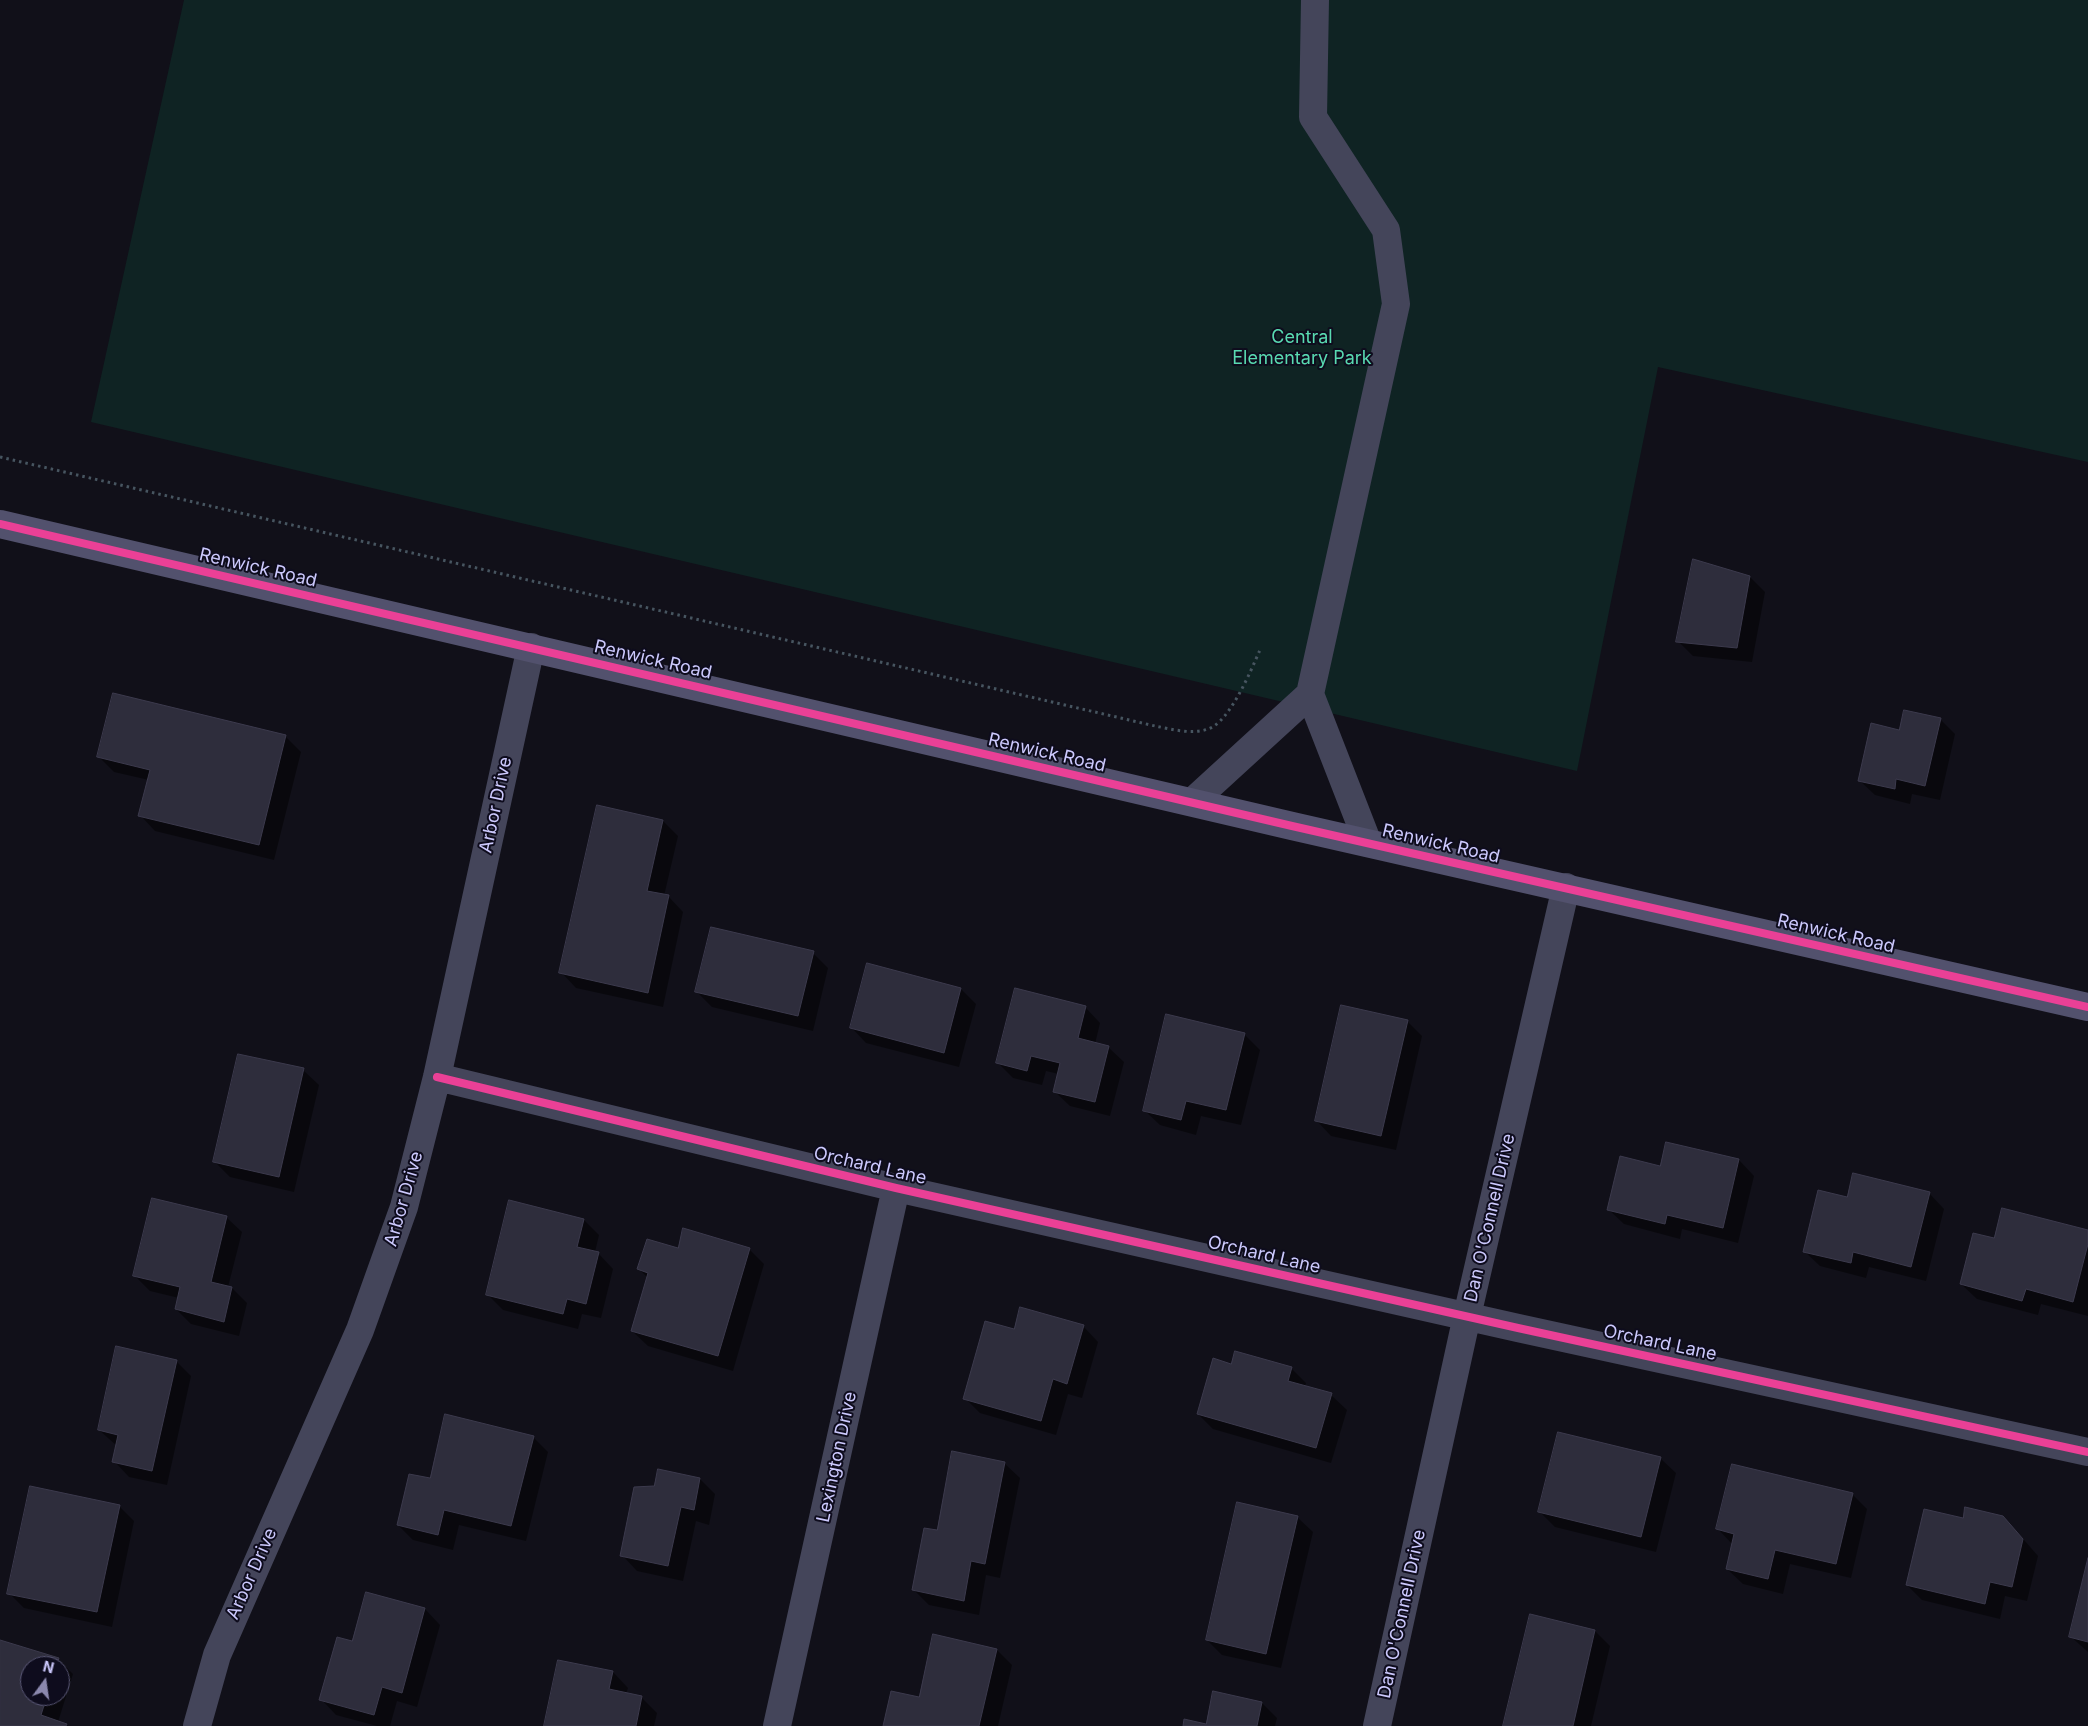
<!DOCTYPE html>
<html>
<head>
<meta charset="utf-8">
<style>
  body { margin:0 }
  #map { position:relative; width:2088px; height:1726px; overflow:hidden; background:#111019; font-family:Inter,sans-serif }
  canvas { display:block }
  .north { position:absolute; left:20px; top:1656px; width:50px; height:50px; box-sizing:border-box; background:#0e0c1d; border:1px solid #5a5877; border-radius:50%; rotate:14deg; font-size:14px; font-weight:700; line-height:20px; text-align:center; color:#ccc9fd }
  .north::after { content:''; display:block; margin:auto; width:18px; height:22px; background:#8b88ad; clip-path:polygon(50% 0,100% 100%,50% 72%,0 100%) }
</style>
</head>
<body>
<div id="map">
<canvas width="2088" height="1726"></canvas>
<div class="north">N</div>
</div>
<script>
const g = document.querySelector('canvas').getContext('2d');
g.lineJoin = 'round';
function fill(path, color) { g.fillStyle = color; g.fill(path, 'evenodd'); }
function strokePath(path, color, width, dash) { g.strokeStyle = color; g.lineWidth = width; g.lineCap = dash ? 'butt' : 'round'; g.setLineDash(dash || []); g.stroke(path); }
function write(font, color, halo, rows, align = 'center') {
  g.font = font + ' Inter,sans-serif'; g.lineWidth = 4; g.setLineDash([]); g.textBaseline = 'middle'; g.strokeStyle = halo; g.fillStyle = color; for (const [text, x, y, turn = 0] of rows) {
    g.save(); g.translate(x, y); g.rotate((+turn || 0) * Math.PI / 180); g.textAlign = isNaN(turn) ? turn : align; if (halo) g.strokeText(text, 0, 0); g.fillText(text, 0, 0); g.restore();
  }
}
fill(new Path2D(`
  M184 0H2088V462L1658 367 1577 771 91 422Z`), '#0f2323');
fill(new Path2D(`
  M1750 577 1765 592 1752 662 1693 656 1678 641Z
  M114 694 286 737 301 752 274 860 155 831 140 815 149 780 114 772 98 756Z
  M1940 719 1955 734 1940 800 1912 794 1910 804 1875 795 1859 780 1900 731Z
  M663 821 678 836 664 896H668L683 912 663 1007 576 988 561 972Z
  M813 953 828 968 813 1031 712 1007 697 992Z
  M961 989 976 1004 959 1067 866 1043 851 1027Z
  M1085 1007 1100 1023 1095 1044 1108 1047 1124 1062 1110 1116 1070 1106 1054 1091 1059 1074 1046 1071 1042 1085 1013 1078 997 1062Z
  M1407 1021 1422 1036 1396 1150 1331 1136 1316 1120Z
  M1244 1034 1260 1050 1241 1125 1201 1116 1196 1135 1160 1125 1144 1110Z
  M303 1070 319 1085 294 1192 230 1177 215 1162Z
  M1739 1160 1754 1176 1738 1243 1682 1229 1680 1239 1624 1224 1608 1209 1661 1168Z
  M1929 1193 1944 1209 1926 1281 1869 1267 1866 1278 1820 1266 1804 1251 1848 1199Z
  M510 1202 584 1220 599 1235 595 1252 598 1253 613 1269 601 1318 582 1314 578 1329 503 1310 487 1294Z
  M226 1217 242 1232 228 1287 232 1288 247 1303 239 1336 191 1324 176 1309 179 1298 150 1291 135 1276Z
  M2088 1232V1316L2041 1304 2038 1315 1977 1299 1961 1284 1995 1240Z
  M749 1249 764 1264 733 1371 648 1346 632 1331 648 1278 639 1269 678 1250Z
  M1083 1326 1098 1342 1082 1398 1068 1394 1056 1435 980 1413 965 1398 1015 1331Z
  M176 1361 191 1376 167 1485 129 1477 114 1461 117 1446 99 1430Z
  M1232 1366 1291 1368 1306 1383 1305 1387 1331 1395 1347 1410 1331 1463 1213 1429 1198 1414Z
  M533 1437 548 1452 526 1541 459 1525 453 1550 413 1540 398 1525 431 1480Z
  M1660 1458 1676 1473 1656 1552 1555 1527 1540 1512Z
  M1004 1463 1020 1478 1000 1578 986 1575 979 1615 929 1605 914 1590 938 1532Z
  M658 1470 700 1479 715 1494 709 1525 696 1521 683 1581 637 1571 622 1555 655 1488Z
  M1852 1494 1867 1509 1851 1578 1790 1564 1783 1594 1743 1584 1727 1569 1733 1545 1718 1529Z
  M119 1506 134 1521 112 1627 24 1608 9 1593Z
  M1297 1517 1313 1532 1281 1668 1222 1655 1207 1640Z
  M2018 1533 2038 1556 2027 1601 2005 1596 2000 1619 1922 1600 1907 1585Z
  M2088 1563V1652L2070 1636Z
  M367 1594 425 1609 440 1625 417 1707 397 1701 390 1726H377L336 1715 321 1699 353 1643Z
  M1595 1631 1610 1646 1591 1726H1504Z
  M0 1641 58 1659 73 1674 58 1722 68 1726H0ZM30 1666H60V1696H30Z
  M997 1650 1012 1665 998 1726H885L919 1699Z
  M613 1672 628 1688 626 1694 642 1698 657 1713 654 1726H545Z
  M1214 1693 1262 1703 1277 1718 1275 1726H1184L1207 1725Z`), '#0007');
const building = new Path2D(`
  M1693 559 1750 576 1737 648 1676 642Z
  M113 693 286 735 259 845 138 816 150 770 97 757Z
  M1904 710 1941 718 1925 786 1896 779 1895 789 1858 781 1871 723 1899 730Z
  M597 805 663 820 647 891 669 895 648 993 559 973Z
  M711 927 814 951 798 1016 695 992Z
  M867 963 961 988 944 1053 850 1028Z
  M1015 988 1086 1006 1078 1038 1109 1046 1095 1102 1053 1092 1060 1063 1031 1056 1027 1071 996 1063Z
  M1341 1005 1408 1020 1381 1136 1315 1121Z
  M1166 1014 1245 1033 1226 1110 1186 1101 1181 1120 1143 1111Z
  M238 1054 304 1068 279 1177 213 1162Z
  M1666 1142 1739 1159 1723 1228 1667 1215 1665 1224 1607 1210 1620 1156 1660 1166Z
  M1853 1173 1930 1192 1911 1267 1853 1252 1851 1263 1803 1252 1818 1190 1847 1197Z
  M152 1198 227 1216 211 1282 232 1287 224 1322 175 1309 180 1287 133 1276Z
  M509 1200 584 1219 577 1247 599 1252 586 1304 567 1299 563 1314 486 1295Z
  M2002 1208 2088 1230V1244L2073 1302 2026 1289 2022 1301 1960 1284 1973 1233 1994 1238Z
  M683 1228 750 1248 718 1356 631 1331 648 1273 637 1269 647 1239 678 1248Z
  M1020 1307 1084 1325 1067 1384 1053 1379 1041 1421 963 1399 985 1321 1014 1329Z
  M116 1346 177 1360 152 1471 112 1462 118 1435 98 1430Z
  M1235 1351 1292 1367 1288 1381 1332 1393 1316 1448 1197 1414 1213 1358 1231 1364Z
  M445 1414 534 1436 511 1526 444 1510 438 1535 397 1525 409 1474 430 1478Z
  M1558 1432 1661 1457 1641 1537 1538 1512Z
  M952 1451 1005 1462 985 1564 971 1561 964 1601 912 1590 924 1528 937 1530Z
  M1732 1464 1853 1493 1836 1564 1775 1550 1768 1579 1726 1569 1734 1534 1716 1529Z
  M658 1469 700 1478 694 1510 681 1507 668 1566 620 1556 634 1487 654 1486Z
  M30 1486 120 1505 97 1612 7 1594Z
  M1237 1502 1298 1516 1266 1654 1206 1640Z
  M1965 1507 2003 1516 2023 1539 2012 1587 1990 1582 1985 1604 1906 1585 1924 1509 1963 1518Z
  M2088 1558V1642L2069 1637Z
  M366 1592 425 1608 402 1693 382 1687 374 1715 319 1700 337 1637 352 1641Z
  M1530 1614 1595 1630 1573 1726H1503Z
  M933 1634 997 1649 979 1726H883L891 1691 919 1697Z
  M0 1640 59 1658 56 1666H30V1696H47L41 1715 67 1724 66 1726H0Z
  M558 1660 613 1671 609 1689 642 1696 636 1726H544Z
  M1213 1691 1262 1702 1257 1726H1183L1184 1719 1206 1724Z`);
fill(building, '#2e2d3c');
strokePath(building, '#3c3a4d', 1);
strokePath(new Path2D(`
  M0 457 1155 726C1171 729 1192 735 1208 729 1230 722 1251 670 1260 650`), '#475560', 3, [2.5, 4]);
strokePath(new Path2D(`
  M1315 0 1313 117 1386 230 1396 304 1310 694 1368 843
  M1192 802 1310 694
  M437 1077 896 1188 1518 1328 2088 1452
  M197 1726 217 1655 360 1330 404 1207 437 1077 531 647
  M777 1726 896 1188
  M1377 1726 1467 1316 1566 887`), '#44455a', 28);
strokePath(new Path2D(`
  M0 524 1292 826 2088 1007`), '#52516d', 28);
strokePath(new Path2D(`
  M0 524 1292 826 2088 1007
  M437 1077 896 1188 1518 1328 2088 1452`), '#ea4096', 8);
write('18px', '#59dab1', '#0e0c1d', [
  ["Central",1302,338],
  ["Elementary Park",1302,359]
]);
write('18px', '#ccc9fd', '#0e0c1d', [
  ["Renwick Road",258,568,13],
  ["Renwick Road",653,660,13],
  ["Renwick Road",1047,753,13],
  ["Arbor Drive",496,805,-78],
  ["Renwick Road",1441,844,13],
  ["Renwick Road",1836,934,13],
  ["Orchard Lane",870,1166,13],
  ["Arbor Drive",404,1199,-74],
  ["Dan O'Connell Drive",1490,1218,-77],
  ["Orchard Lane",1264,1255,13],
  ["Orchard Lane",1660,1343,12],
  ["Lexington Drive",837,1457,-78],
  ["Arbor Drive",252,1574,-66],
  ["Dan O'Connell Drive",1402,1614,-78]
]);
</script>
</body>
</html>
